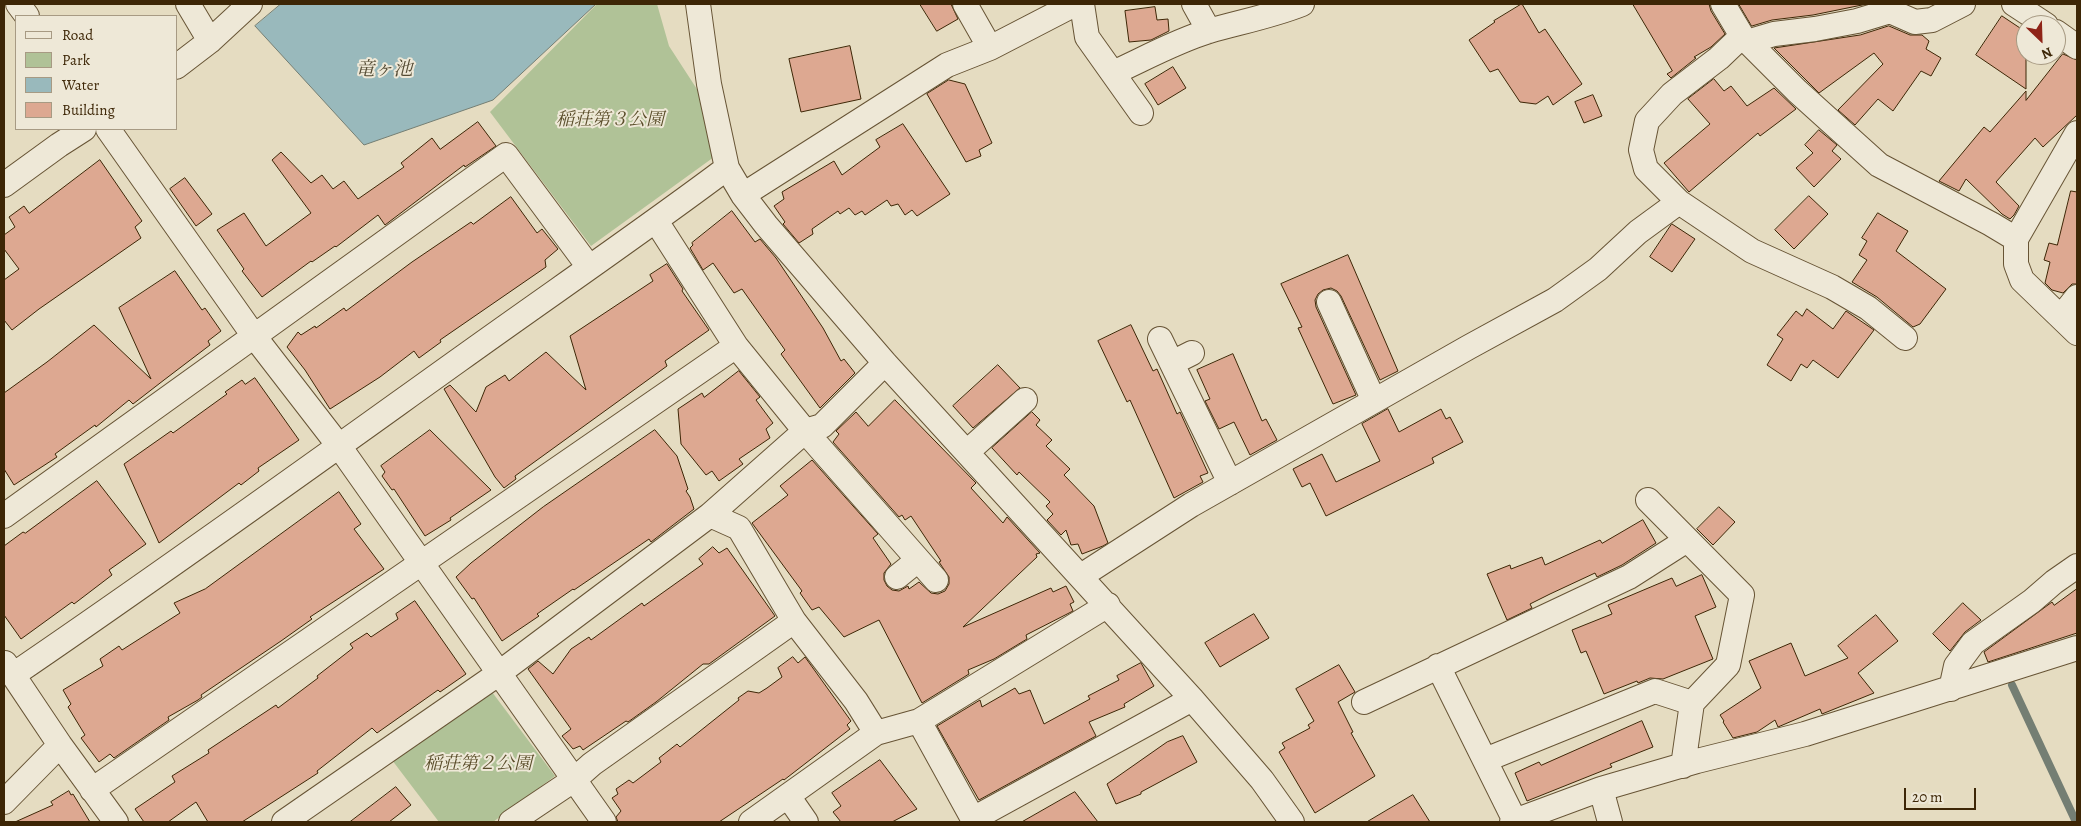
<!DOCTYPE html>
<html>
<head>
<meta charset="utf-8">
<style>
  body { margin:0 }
  #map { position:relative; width:2081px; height:826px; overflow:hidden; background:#e5dcc1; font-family:Alegreya,serif }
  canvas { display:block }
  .frame { position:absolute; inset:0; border:5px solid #3d2606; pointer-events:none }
  .legend { position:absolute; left:15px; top:15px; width:162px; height:115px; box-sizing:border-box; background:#eee8d7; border:1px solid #a79a83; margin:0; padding:6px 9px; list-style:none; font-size:15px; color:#3d2606 }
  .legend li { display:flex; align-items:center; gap:10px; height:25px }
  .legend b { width:25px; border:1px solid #a79a83 }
  .north { position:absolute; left:2016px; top:15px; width:50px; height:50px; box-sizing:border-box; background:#eee8d7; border:1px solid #a79a83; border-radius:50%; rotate:156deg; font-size:14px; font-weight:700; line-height:20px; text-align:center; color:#3d2606 }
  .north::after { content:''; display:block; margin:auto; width:18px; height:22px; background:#8f2418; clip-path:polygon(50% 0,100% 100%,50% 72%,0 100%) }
  .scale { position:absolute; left:1904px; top:788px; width:72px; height:22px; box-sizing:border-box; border:2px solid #3d2606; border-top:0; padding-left:6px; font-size:15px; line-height:18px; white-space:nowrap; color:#3d2606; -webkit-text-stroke:4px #eee8d7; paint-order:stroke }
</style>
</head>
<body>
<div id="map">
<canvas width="2081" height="826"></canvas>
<div class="frame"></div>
<ul class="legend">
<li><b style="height:6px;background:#eee8d7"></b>Road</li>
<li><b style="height:14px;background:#b0c297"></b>Park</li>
<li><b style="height:14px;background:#99b9bc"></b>Water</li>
<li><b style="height:14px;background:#dda891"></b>Building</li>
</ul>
<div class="north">N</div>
<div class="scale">20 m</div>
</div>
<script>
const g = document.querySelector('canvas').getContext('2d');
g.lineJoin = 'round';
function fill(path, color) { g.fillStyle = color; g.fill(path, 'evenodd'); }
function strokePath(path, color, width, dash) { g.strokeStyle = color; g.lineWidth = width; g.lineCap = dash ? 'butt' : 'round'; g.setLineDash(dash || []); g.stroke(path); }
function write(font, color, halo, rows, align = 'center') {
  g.font = font + ' Alegreya,"Noto Serif JP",serif'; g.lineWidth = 4; g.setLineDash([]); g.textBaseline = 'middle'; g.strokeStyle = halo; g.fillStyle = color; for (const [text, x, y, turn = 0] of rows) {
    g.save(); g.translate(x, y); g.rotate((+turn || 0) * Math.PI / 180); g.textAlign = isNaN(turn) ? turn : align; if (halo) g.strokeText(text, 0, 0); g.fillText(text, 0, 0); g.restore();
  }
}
fill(new Path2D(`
  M597 4H657L669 46 704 100 714 157 591 246 490 112Z
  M489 688 555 776 493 822H439L392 760Z`), '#b0c297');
const water = new Path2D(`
  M281 4H596L493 100 364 145 255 26Z`);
fill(water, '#99b9bc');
strokePath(water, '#747e73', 1);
strokePath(new Path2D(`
  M2012 685 2076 822`), '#747e73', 8);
const building = new Path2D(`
  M920 4H951L958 19 937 31Z
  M1522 4 1539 33 1545 29 1582 84 1553 105 1548 96 1536 104 1520 102 1498 69 1490 72 1469 40 1495 22 1494 21Z
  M1633 4H1709L1711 11 1725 34 1711 47 1694 57 1696 58 1671 78 1667 74 1672 71Z
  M1739 4H1867L1813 15 1772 20 1752 26Z
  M1155 7 1157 20 1168 19 1169 31 1151 40 1129 42 1125 11Z
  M2002 16 2026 32V89L1976 55Z
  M1889 26 1910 35H1922L1929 41 1926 49 1941 58 1931 76 1921 71 1893 111 1878 99 1855 125 1838 110 1883 64 1874 53 1819 93 1774 48 1860 35Z
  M850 46 861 99 801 112 789 59Z
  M2063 54 2077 60V115L2043 147 2035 138 1996 182 2019 206 2014 215 2010 219 2002 214 1966 179 1959 191 1939 181 1984 127 1990 132 2026 91V100Z
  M1173 67 1186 88 1158 105 1145 84Z
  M1714 79 1724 91 1731 86 1747 106 1774 88 1796 109 1760 136 1758 133 1689 192 1664 163 1710 124 1688 99Z
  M949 80 965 84 992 143 979 150 981 156 966 162 927 94Z
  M1593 95 1602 116 1584 123 1575 102Z
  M478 122 496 146 465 167 464 165 385 225 378 215 336 247 335 246 312 262 311 261 262 297 242 271 244 269 217 230 244 213 266 246 311 213 272 160 281 152 311 183 322 175 333 189 344 181 358 199 404 167 401 163 432 138 440 149Z
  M903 124 950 194 917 216 912 210 905 215 898 204 891 206 887 200 865 215 862 211 855 215 849 208 840 214 838 211 812 229 813 234 799 243 783 224 785 222 774 206 784 199 782 192 834 161 842 175 880 147 876 140Z
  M1819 130 1837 145 1832 151 1841 159 1814 187 1796 168 1813 153 1805 145Z
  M100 160 142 221 135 227 141 238 39 309 12 330 4 320V280L19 269 4 249V235L15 227 9 217 24 206 29 213Z
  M185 178 212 214 196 226 170 189Z
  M2071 191 2077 192V284H2072L2063 293 2052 290 2045 283 2050 262 2044 260 2049 243 2057 245Z
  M1809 196 1828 214 1794 249 1775 230Z
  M511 197 537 233 542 229 558 249 545 260 546 267 440 340 441 342 419 358 414 351 380 377 330 409 305 370 287 347 298 332 301 335 315 326 316 328 344 308 346 311 412 262 471 222 473 224Z
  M732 211 755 242 760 239 776 258 823 328 841 361 844 359 855 373 820 408 781 354 785 350 742 289 734 293 713 263 703 270 690 248 693 245 692 243Z
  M1878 213 1908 231 1896 251 1946 289 1920 324 1913 327 1877 297 1852 282 1867 260 1859 255 1867 241 1862 238Z
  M1672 224 1695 239 1672 272 1650 257Z
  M1348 255 1398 371 1380 380 1341 296 1337 291 1331 288 1323 290 1318 294 1315 300 1316 307 1356 395 1333 404 1298 328 1302 327 1281 284Z
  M667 264 683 289 682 291 709 330 665 361 667 366 515 476 516 479 504 488 495 477 444 389 450 385 476 412 486 387 505 375 509 381 546 352 586 390 570 336 653 281 650 275Z
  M175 271 202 310 205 308 221 331 208 341 210 345 164 380 133 404 129 400 96 427 95 425 55 454 57 457 14 485 4 469V393L47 362 94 325 151 379 119 308Z
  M1807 309 1833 329 1846 311 1874 330 1838 378 1813 360 1807 368 1801 364 1791 381 1767 365 1783 339 1777 335 1796 311 1802 316Z
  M1131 325 1153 371 1157 369 1177 414 1180 412 1208 473 1200 476 1203 482 1174 498 1130 400 1127 402 1098 341Z
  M1233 354 1262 421 1266 419 1277 440 1250 455 1234 422 1219 429 1205 401 1210 399 1197 370Z
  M998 365 1020 388 973 428 953 406Z
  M739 371 760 397 756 400 773 423 766 429 770 438 739 459 743 464 719 481 712 471 706 475 681 444 678 409 702 393 704 397Z
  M255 378 299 440 258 468 259 471 241 485 239 483 159 543 124 464 171 431 173 433 227 394 225 392 242 380 245 384Z
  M895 400 976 483 971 488 1003 523 1007 517 1040 553 1036 554 1037 557 963 627 1051 588 1053 592 1066 586 1074 602 1070 604 1073 611 1026 635 1027 639 994 659 968 670 969 674 922 703 879 620 844 637 819 607 812 610 800 593 802 591 752 523 788 495 780 486 812 460 878 534 873 538 891 564 884 573V580L887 586 892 590 899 591 908 586 909 589 919 582 931 593 938 594 945 591 949 584V577L939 562 941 561 911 516 905 520 902 515 899 517 833 442 839 434 836 431 856 412 868 426Z
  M1388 409 1399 432 1441 409 1446 419 1450 417 1463 442 1432 458 1434 463 1326 516 1310 483 1302 487 1293 469 1322 454 1336 482 1380 461 1362 424Z
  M1032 412 1040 420 1036 425 1052 440 1046 446 1070 469 1064 475 1094 506 1108 543 1103 546 1082 554 1078 544 1071 545 1066 530 1061 535 1047 520 1053 514 1046 506 1050 502 1019 472 1017 475 992 448Z
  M430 430 491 490 450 518 451 520 425 536 394 489 392 490 382 476 385 472 381 466Z
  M655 430 677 456 688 489 686 491 690 497 694 509 651 542 649 539 574 590 573 589 537 614 539 616 502 641 474 598 472 599 456 577 471 563 543 507Z
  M97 481 146 544 109 570 112 575 74 604 72 602 21 639 4 615V546L23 532 25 533Z
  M339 492 361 524 354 529 384 569 310 617 312 619 281 641 201 695 202 697 198 700 168 717 169 720 114 758 110 754 99 762 81 738 85 735 68 707 71 704 63 690 103 666 100 659 119 646 122 650 180 613 174 603 205 589Z
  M1719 507 1735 522 1713 545 1697 529Z
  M1643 520 1656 543 1622 565 1597 577 1595 573 1550 594 1530 604 1532 608 1507 620 1487 574 1510 565 1511 569 1542 557 1545 565 1600 540 1602 543Z
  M713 547 719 553 727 548 775 616 709 664H703L656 702 628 722 626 721 583 750 580 746 573 749 562 736 571 729 528 669 538 661 553 674 571 649 589 637 591 640 642 603 644 606 703 564 699 559Z
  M1702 575 1716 607 1695 616 1713 659 1663 679 1650 678 1638 683 1637 681 1604 694 1586 651 1581 653 1572 630 1612 614 1608 605 1672 578 1676 586Z
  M2077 589V633L1988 662 1984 652 2052 602 2054 605Z
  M415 601 466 674 440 692 438 690 377 733 372 728 317 771 318 773 242 822H208L196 802 168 822H144L135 809 175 782 172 776 209 753 208 750 276 705 278 708 318 678 317 676 353 648 350 644 367 633 371 637 398 619 396 614Z
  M1963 603 1981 620 1965 632 1950 651 1933 634Z
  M1254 614 1269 638 1220 667 1205 643Z
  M1876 615 1898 641 1858 673 1874 693 1822 714 1820 709 1778 727 1775 720 1757 732 1733 738 1723 722 1724 721 1720 715 1761 688 1749 661 1791 643 1805 676 1848 658 1838 646Z
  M793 657 798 663 805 657 851 721 847 725 850 729 784 780 783 779 719 822H618L616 817 621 811 612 798 618 794 616 789 629 780 633 783 661 762 659 758 677 744 680 747 739 700 738 698 748 691 759 693 767 688 782 677 778 668Z
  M1141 663 1154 686 1124 704 1125 707 1089 722 1096 736 979 800 937 726 980 700 982 707 1015 688 1019 694 1030 690 1044 724 1090 699 1088 696 1119 680 1117 676Z
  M1339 665 1355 692 1338 702 1353 732 1351 733 1375 776 1315 813 1279 752 1285 748 1282 743 1310 728 1308 725 1314 721 1296 689Z
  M1642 721 1653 747 1610 764 1612 767 1527 801 1515 773 1539 762 1541 765Z
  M1183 736 1197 762 1141 792V794L1116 804 1107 784 1167 742Z
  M880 760 917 809 892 822H841L833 812 841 806 832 793Z
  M396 787 411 805 389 822H350Z
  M69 791 71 795 73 794 90 822H15L53 805 51 802Z
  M1075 792 1098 822H1022Z
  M1413 795 1430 822H1367Z`);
fill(building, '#dda891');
strokePath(building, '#3d2606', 1);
const minor = new Path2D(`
  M18 4 27 16
  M188 4 210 41
  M698 4 709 84 727 168 743 195 766 225 885 363 1192 699 1262 780 1292 822
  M965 4 990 48
  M1082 4 1087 37 1141 113
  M1194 4 1209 31
  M1723 4 1742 36 1797 91 1879 165 1991 224 2016 239V264L2022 280 2077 333
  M2014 4 2046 25
  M2056 32 2077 47
  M1742 36 1719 58 1672 94 1647 121 1641 150 1646 169 1679 202 1752 251 1832 287 1868 308 1905 338
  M1747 42 1774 34 1815 29 1857 21 1890 11 1915 22 1932 20 1963 4
  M176 67 210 41 250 4
  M1113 73C1144 59 1176 41 1209 31 1240 22 1272 16 1302 4
  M108 129 254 336 339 446 604 822
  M4 185 59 145 84 129
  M743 195 947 65 990 48 1075 4
  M656 221 736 346 805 431 936 580
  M2016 239 2077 133
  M1329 302 1374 401
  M2061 317 2077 297
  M1160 339 1230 483
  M1172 363 1192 353
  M967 452 1025 400
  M1648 500 1742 595 1728 665 1692 703 1683 766
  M710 515 739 528 794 621 856 701 876 733
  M4 516 506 155 589 267
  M1081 576 1191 505 1469 347 1555 300 1598 269 1638 232 1679 202
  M897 577 918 560
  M5 663 60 745 116 822
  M1438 666 1515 821
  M13 675C163 573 311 466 459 360 548 296 639 234 727 168
  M1951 689 1956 666 1973 643 2032 601 2054 582 2077 566
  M1364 702 1629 577 1687 540
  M919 721 973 819 1192 699
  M1485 760 1655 691 1692 703
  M1601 789 1610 822
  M92 790 736 346
  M788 796 806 822
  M4 802 60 745
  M284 822 498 674 710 515 805 431 822 426 885 363
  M511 822 575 779 592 764 794 621
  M751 822 876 733 919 721 1108 605
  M1512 822 1601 789 1697 761 1805 734 2077 648`);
strokePath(minor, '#675435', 26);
strokePath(minor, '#eee8d7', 24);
write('italic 18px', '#5a4d2a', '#eee8d7', [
  ["稲荘第３公園",610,121],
  ["稲荘第２公園",478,765]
]);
write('italic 19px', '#544b34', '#eee8d7', [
  ["竜ヶ池",384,70]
]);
</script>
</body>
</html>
